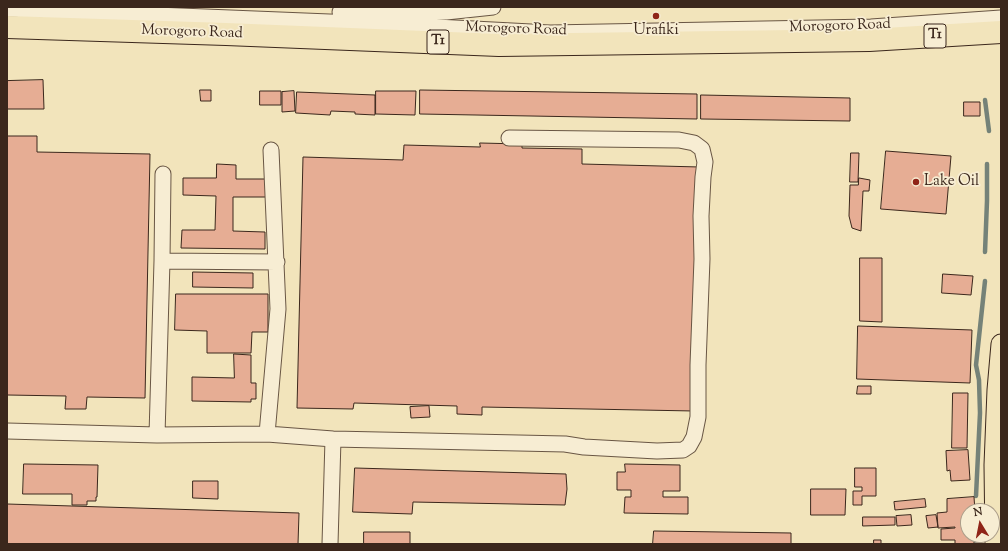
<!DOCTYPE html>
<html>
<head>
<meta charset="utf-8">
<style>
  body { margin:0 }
  #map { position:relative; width:1008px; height:551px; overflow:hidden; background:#f2e4bb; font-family:"Sorts Mill Goudy",serif }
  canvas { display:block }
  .frame { position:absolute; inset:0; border:8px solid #3b271c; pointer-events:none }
  .north { position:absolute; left:960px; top:503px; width:40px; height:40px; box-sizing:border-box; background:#f7edd3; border:1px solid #ac9e8a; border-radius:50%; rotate:350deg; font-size:11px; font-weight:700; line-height:16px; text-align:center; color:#3b271c }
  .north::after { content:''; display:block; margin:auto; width:14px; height:18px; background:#8f2418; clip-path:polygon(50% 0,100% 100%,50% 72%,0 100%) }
</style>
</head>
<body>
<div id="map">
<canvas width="1008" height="551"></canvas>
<div class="frame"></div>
<div class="north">N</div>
</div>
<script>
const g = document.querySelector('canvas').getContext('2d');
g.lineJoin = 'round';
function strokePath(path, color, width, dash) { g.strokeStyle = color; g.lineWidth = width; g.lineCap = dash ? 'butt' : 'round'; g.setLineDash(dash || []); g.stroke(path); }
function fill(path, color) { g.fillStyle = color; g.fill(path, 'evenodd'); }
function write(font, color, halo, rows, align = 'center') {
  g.font = font + ' "Sorts Mill Goudy",serif'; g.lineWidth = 3.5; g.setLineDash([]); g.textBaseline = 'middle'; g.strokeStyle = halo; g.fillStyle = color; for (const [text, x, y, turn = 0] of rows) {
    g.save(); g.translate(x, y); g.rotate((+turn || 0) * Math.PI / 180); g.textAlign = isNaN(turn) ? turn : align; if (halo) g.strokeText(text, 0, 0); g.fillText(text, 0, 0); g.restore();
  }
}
strokePath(new Path2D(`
  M985 100 989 131
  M985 252 987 201V164
  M976 496 980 413 979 380 976 365 985 281
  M975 544 976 535`), '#758278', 4.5);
const building = new Path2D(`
  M43 80 44 109H7V81Z
  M200 90H211V101H201Z
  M420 90 697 94V119L420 114Z
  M260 91H281V105H260Z
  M294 91 295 111 282 112V92Z
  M376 91H416L415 115 376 114Z
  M297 92 375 95V115L355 114V112L331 111 330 115 296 113Z
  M701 95 850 98V121L701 119Z
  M964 102H980V116H964Z
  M7 136H37V152L150 154 145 398 87 397 86 409H65L66 396 7 395Z
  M480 143 522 144V148L582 149V164L700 167 694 411 482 407V415L457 414V406L354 403 353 409 297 408 303 157 403 160 404 145 480 147Z
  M886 151 951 156 946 214 881 209Z
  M851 153H859L858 182H850Z
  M217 164 236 165V179H266V197H233V231L265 232V249L181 248 182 230H215L216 196 183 195V178H216Z
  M859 178 870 180 869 191H863L861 231 852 228 849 216 850 185H858Z
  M860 258H882V322L860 321Z
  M193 272 253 273V288L193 287Z
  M943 274 973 276 971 295 942 293Z
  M176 294H268V332H252L251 353H207V331L175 330Z
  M858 326 972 330 970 383 857 379Z
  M234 354 251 355V383H256V399H251V402L192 401V377L234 378Z
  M858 386H871V394H857Z
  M953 393H968L967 448H952Z
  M429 406 430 417 411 418 410 407Z
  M968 450 970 480 951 481 950 470 947 471 946 451Z
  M24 464 98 465 97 497H96V501H87V505H72V494H23Z
  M625 464 680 465V491H663V497H688V514L624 513 625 497H631V490H617V472H625Z
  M355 468 566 474 567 489 565 505 413 502 412 514 353 512Z
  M855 468H876V496H862V505H853V491H862V487H855Z
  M193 481H218V499L193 498Z
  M811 489H846L845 515H811Z
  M974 497 975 511H968V535H974V544H955V540H941V529L955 528V527L938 528 937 513 947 512V499Z
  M925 499 926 507 895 510 894 502Z
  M7 504 299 513 298 544H7Z
  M911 515 912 525 897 526 896 516Z
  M936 515 938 527 928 528 926 516Z
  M863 517H895V525L863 526Z
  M654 531 791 533V544H653Z
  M364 532H410V544H364Z
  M874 540H881V544H874Z`);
fill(building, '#e6ad94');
strokePath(building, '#3b271c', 1);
const minor = new Path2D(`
  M7 9 379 24 550 33 871 27 1001 18
  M340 12H446L493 7
  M162 261 277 262
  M7 431 157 435 267 434 333 439 565 444 584 447 657 451 683 450 689 446 694 437 698 417V365L702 259 701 216 703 177 705 162 702 149 694 143 679 140 509 138
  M267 434 278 309 271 150
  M157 435 162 261 163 174
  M330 544 333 439`);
const major = new Path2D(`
  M995 544 994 465 997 390 1001 344`);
const highway = new Path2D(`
  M7 27 226 34 499 45 869 40 1001 32`);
strokePath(minor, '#695644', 17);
strokePath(major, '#3b271c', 21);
strokePath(highway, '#3b271c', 24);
strokePath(minor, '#f7edd3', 15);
strokePath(major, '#f2e4bb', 19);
strokePath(highway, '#f2e4bb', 22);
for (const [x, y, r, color] of [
  [656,16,4,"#8f2418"],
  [916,182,4,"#8f2418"]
]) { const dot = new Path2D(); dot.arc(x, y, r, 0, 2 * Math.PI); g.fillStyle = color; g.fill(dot); strokePath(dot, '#f7edd3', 1.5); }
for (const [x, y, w] of [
  [935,36,22],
  [438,42,22]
]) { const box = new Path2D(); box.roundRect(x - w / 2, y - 12, w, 24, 3); g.fillStyle = '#f7edd3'; g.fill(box); strokePath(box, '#3b271c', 1); }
write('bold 14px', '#3b271c', null, [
  ["T1",935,36],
  ["T1",438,42]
]);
write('15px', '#3b271c', '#f7edd3', [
  ["Morogoro Road",840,27,-2],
  ["Morogoro Road",516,30,2],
  ["Morogoro Road",192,33,2]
]);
write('15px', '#3b271c', '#f7edd3', [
  ["Urafiki",656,31],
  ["Lake Oil",924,182,"left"]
]);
</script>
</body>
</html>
